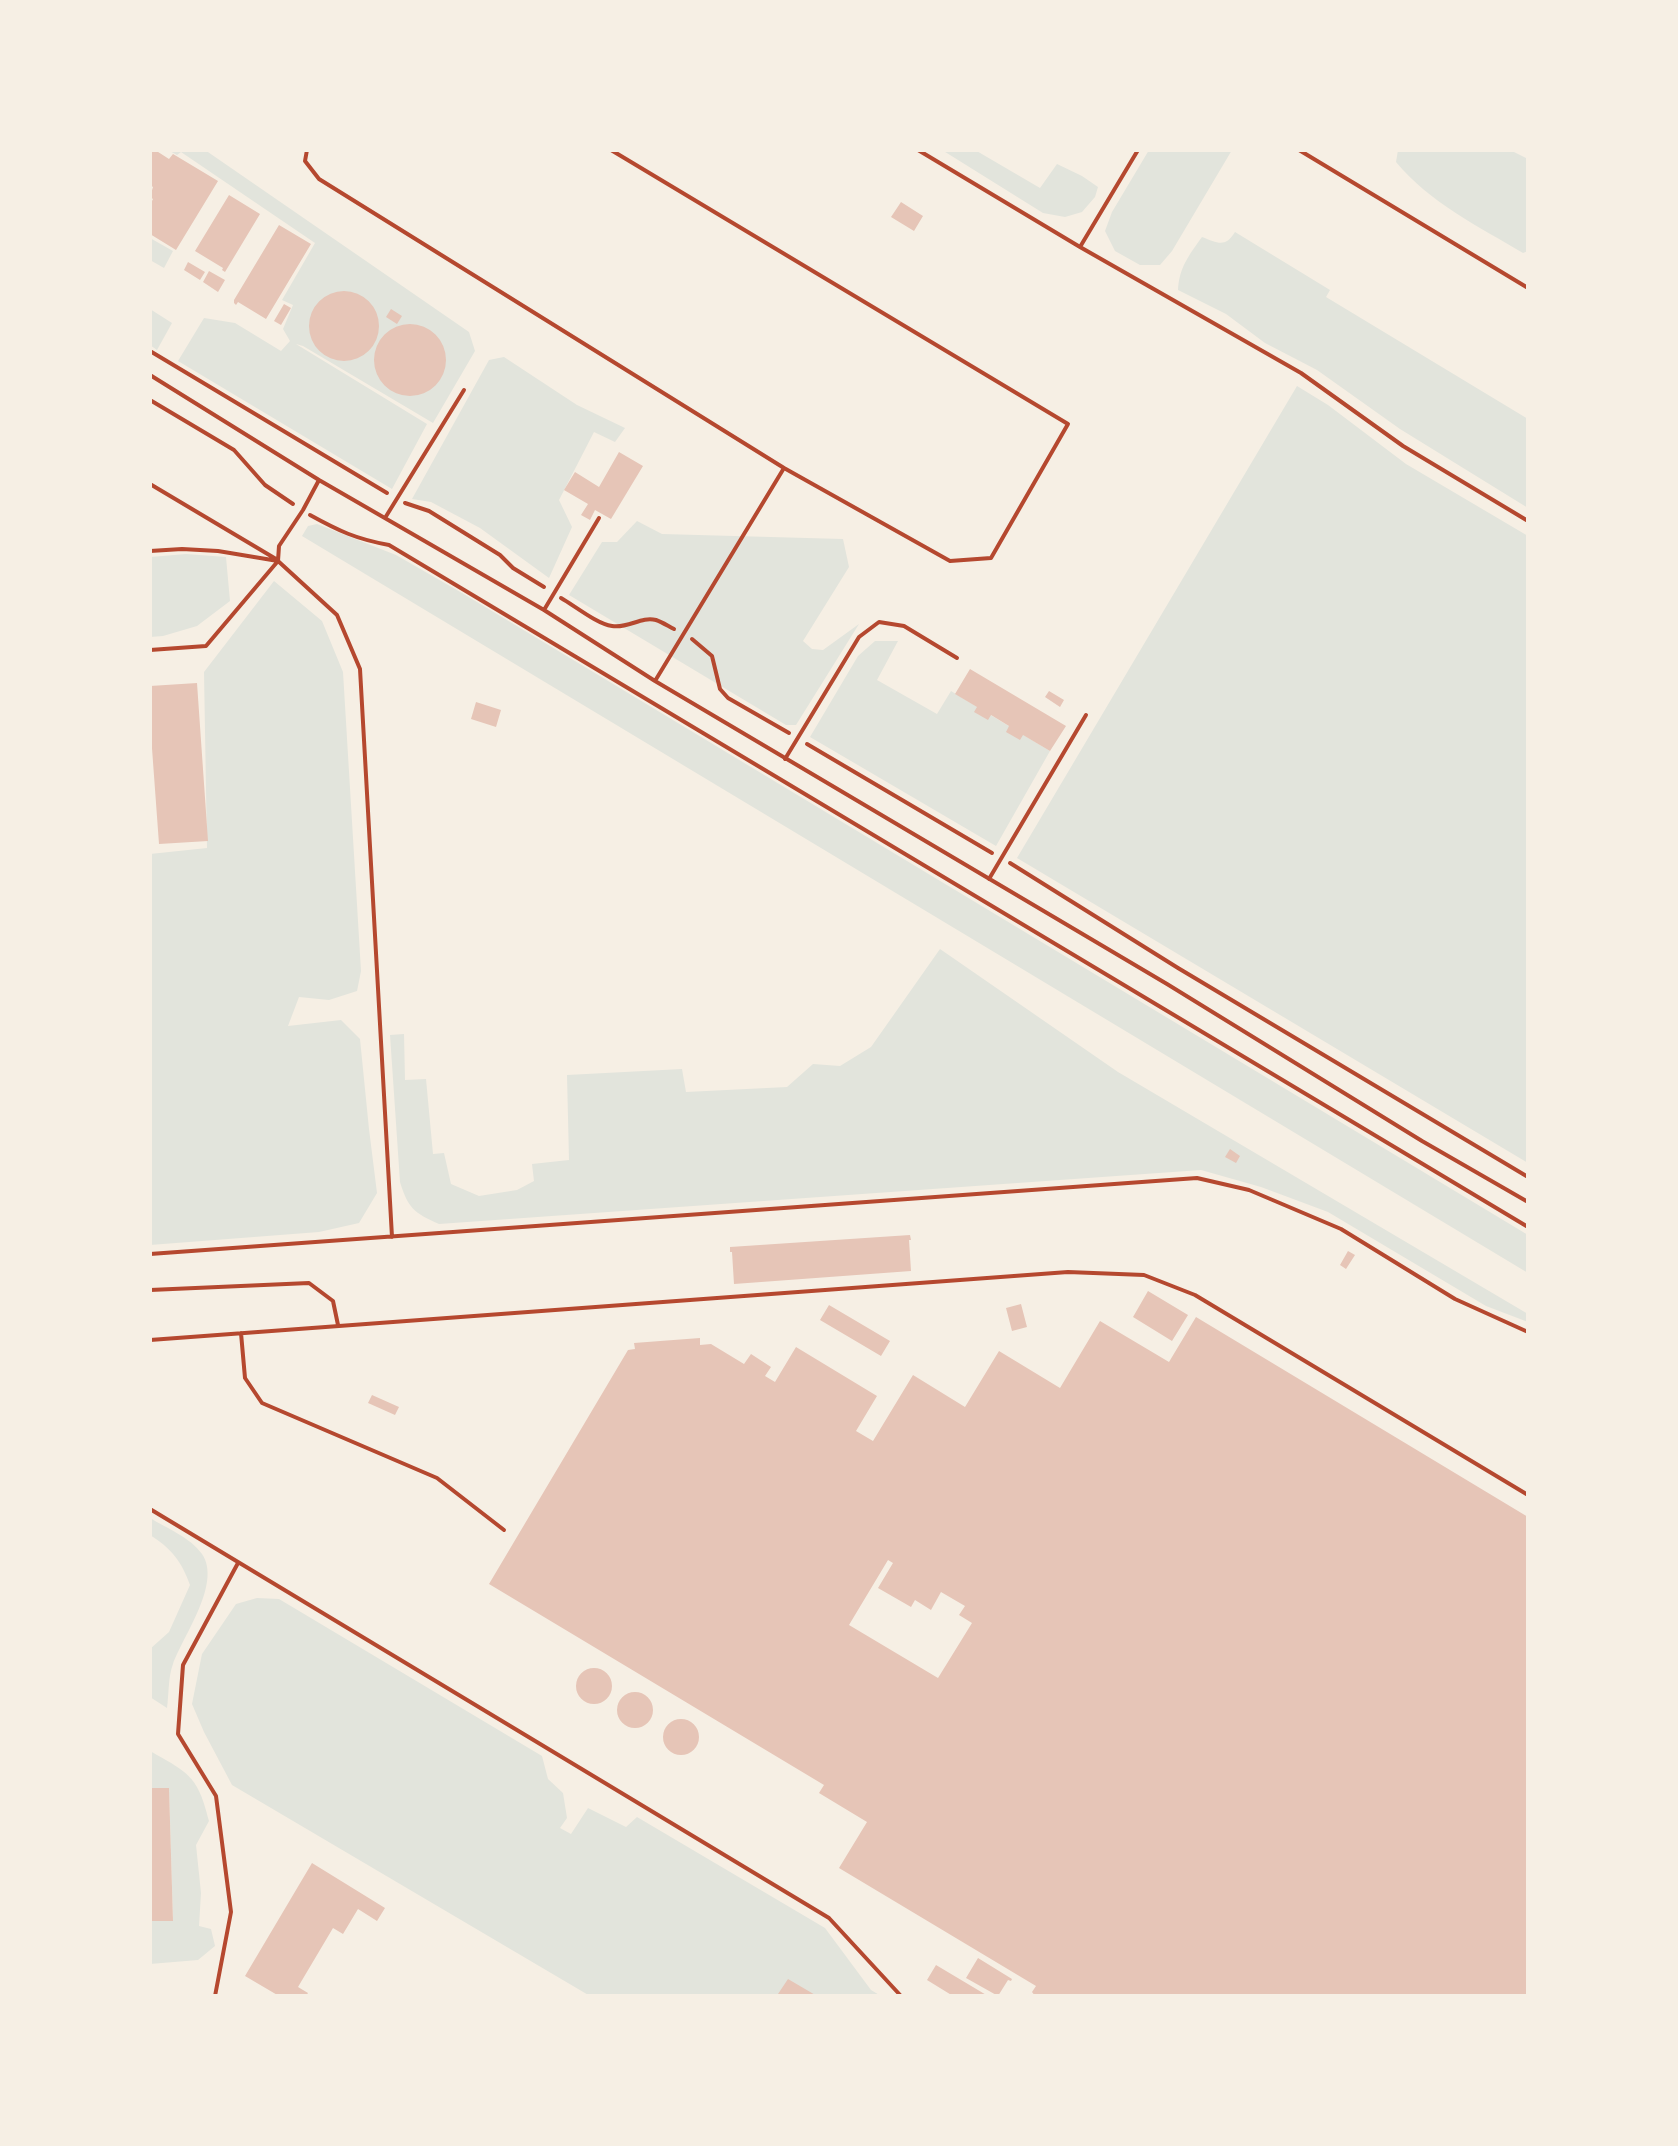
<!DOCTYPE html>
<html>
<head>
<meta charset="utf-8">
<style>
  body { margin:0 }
  #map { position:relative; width:1678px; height:2146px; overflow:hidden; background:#f6efe4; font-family:Karla,sans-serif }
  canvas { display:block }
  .frame { position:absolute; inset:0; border:152px solid #f6efe4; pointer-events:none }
</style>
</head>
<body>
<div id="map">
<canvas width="1678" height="2146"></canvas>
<div class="frame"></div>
</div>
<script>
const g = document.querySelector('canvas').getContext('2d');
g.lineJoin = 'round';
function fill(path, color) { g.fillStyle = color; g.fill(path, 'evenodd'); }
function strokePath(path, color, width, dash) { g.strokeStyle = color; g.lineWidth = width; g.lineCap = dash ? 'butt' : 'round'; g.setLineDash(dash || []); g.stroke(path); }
fill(new Path2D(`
  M168 150H205L469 332 475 351 433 423 303 346 296 344 427 424 392 489 178 361 204 318 235 323 281 351 290 341 283 329 293 305 282 300 315 243 181 152 177 155Z
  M942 150H975L1040 188 1057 164 1082 176 1098 187 1095 197 1082 212 1065 217 1043 213Z
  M1149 150H1232L1172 251 1160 265H1140L1115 251 1105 231 1112 212Z
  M1398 150H1510L1528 159V251L1523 253C1478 226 1430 203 1396 162Z
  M1235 232 1330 290 1326 297 1528 419V508L1400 429 1317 370 1265 343 1226 314 1178 290C1179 268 1189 255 1202 237 1218 243 1225 248 1235 232Z
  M150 238 173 251 164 268 150 260Z
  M150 309 172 323 157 350 150 345Z
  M504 357 577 405 625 428 615 442 594 432 559 500 572 527 549 578 480 528 431 502 412 499 489 360Z
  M1297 386 1328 405 1406 464 1528 536V1163L1017 858Z
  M637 521 662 534 843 539 849 567 803 641 812 649 823 650 859 624 796 725H786L569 595 602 542H617Z
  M317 524 396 555 462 593 1528 1235V1273L302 536 308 526Z
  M186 554 226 557 230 601 197 626 163 636 150 637V557Z
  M274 581 322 621 343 672 361 971 357 991 329 1000 299 997 288 1026 341 1020 360 1039 369 1129 377 1193 359 1223 319 1232 150 1245V854L207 848 204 672Z
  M875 641H898L877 680 937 714 951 691 1050 751 996 846 810 737 858 656Z
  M940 949 1118 1072 1528 1314V1322L1486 1306 1328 1212 1261 1187 1201 1170 439 1224C414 1213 408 1208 400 1182L390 1035 404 1034 405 1080 426 1079 433 1154 444 1153 451 1184 479 1196 517 1190 534 1181 532 1164 569 1160 567 1075 682 1069 686 1092 787 1087 813 1064 840 1066 871 1047Z
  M150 1518C166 1528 190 1537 202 1554 222 1583 183 1636 173 1664 168 1677 169 1694 167 1708L150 1697V1649L169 1632 190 1585C182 1562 171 1548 150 1535Z
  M257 1598 279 1599 542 1756 548 1779 563 1793 567 1818 560 1828 571 1834 588 1808 626 1827 637 1817 825 1928 871 1990 881 1996H590L232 1785 204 1732 192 1704 202 1654 236 1604Z
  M150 1751C189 1773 198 1776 209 1821L196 1845 201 1893 199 1926 211 1929 215 1946 198 1960 150 1964V1921L173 1920 169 1788H150Z`), '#e2e4dc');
fill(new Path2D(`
  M150 150H155L169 159 173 154 218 181 176 250 150 234V205L153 199 150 197 153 187 150 185Z
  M229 195 260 214 225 272 222 270 223 268 195 251Z
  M901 202 923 216 914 231 891 217Z
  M279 225 311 244 266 319 238 302 236 305 234 303V300Z
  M188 262 205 272 200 280 184 270Z
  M209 271 225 280 218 292 203 282Z
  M309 326a35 35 0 1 1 70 0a35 35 0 1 1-70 0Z
  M284 304 291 308 281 325 274 321Z
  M391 309 402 316 397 324 386 317Z
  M374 360a36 36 0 1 1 72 0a36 36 0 1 1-72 0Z
  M619 452 643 466 611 519 595 510 590 520 581 515 588 504 564 490 575 472 599 487Z
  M970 669 1066 726 1050 751 1023 735 1020 740 1006 732 1009 726 991 715 988 720 974 712 977 707 955 694Z
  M197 683 208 841 159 844 150 721V686Z
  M1049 691 1064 700 1060 707 1045 697Z
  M476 702 501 710 496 727 471 719Z
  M1230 1149 1240 1156 1236 1163 1225 1157Z
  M910 1235 911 1240H909L911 1271 734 1284 732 1252H730V1247Z
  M1348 1251 1355 1255 1346 1269 1340 1265Z
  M1148 1291 1188 1315 1172 1341 1133 1317Z
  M1021 1304 1027 1327 1012 1331 1006 1308Z
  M829 1305 890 1341 881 1356 820 1320Z
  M1196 1317 1528 1517V1996H1035L1032 1992 1036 1986 839 1868 867 1822 819 1793 824 1785 489 1584 628 1350 635 1349 634 1343 700 1338V1345L711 1344 744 1364 751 1354 771 1367 765 1376 775 1382 796 1347 877 1396 856 1431 873 1441 913 1375 965 1407 999 1351 1060 1388 1100 1321 1169 1362ZM888 1560 893 1563 878 1588 911 1607 915 1600 931 1610 941 1592 965 1606 959 1615 972 1623 938 1678 849 1625Z
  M372 1395 399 1407 395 1415 368 1403Z
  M576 1686a18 18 0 1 1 36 0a18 18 0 1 1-36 0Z
  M617 1710a18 18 0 1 1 36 0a18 18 0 1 1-36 0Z
  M663 1737a18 18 0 1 1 36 0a18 18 0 1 1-36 0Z
  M150 1788H169L173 1921H150Z
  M312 1863 385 1908 377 1921 358 1909 343 1934 333 1928 298 1987 308 1993 306 1996H279L245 1976Z
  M978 1958 1012 1979 1011 1981 1008 1980 998 1996 966 1978Z
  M936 1965 988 1996H953L927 1980Z
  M788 1979 817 1996H781L778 1994Z`), '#e6c5b7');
strokePath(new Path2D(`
  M150 351 387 493
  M150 400 234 450 265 485 293 504
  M405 503 429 511 500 555 513 568 544 587
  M310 515C339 531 356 539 389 545L1528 1227
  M561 598C575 606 597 624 612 626 628 629 641 616 656 620 662 622 668 626 674 629
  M692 639 712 656 720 689 728 698 789 733
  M807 744 992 853
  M1010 863 1178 968 1528 1177`), '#b5482f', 4);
strokePath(new Path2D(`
  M307 150 305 161 319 179 784 468 950 561 991 558 1068 424 611 150
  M918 150 1080 247 1301 373 1403 446 1528 521
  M1299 150 1528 288
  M1080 247 1138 150
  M150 375 319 480 544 610 655 681 1167 984 1422 1141 1528 1202
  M150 484 276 559
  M385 518 464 390
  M150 551 182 549 218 551 278 561 337 615 360 669 392 1237
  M544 610 599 518
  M150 650 206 646 278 561 279 546 303 510 319 480
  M655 681 784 468
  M785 759 859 637 879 622 904 626 957 658
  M989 879 1086 715
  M150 1254 1197 1178 1249 1190 1341 1229 1455 1299 1528 1332
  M150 1290 309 1283 333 1301 338 1325
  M241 1333 245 1378 262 1403 437 1478 504 1530
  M150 1340 1068 1272 1144 1275 1195 1295 1528 1495
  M150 1509 829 1918 901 1996
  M215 1996 231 1912 216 1796 178 1734 183 1665 238 1563`), '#b5482f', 4);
</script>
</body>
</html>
